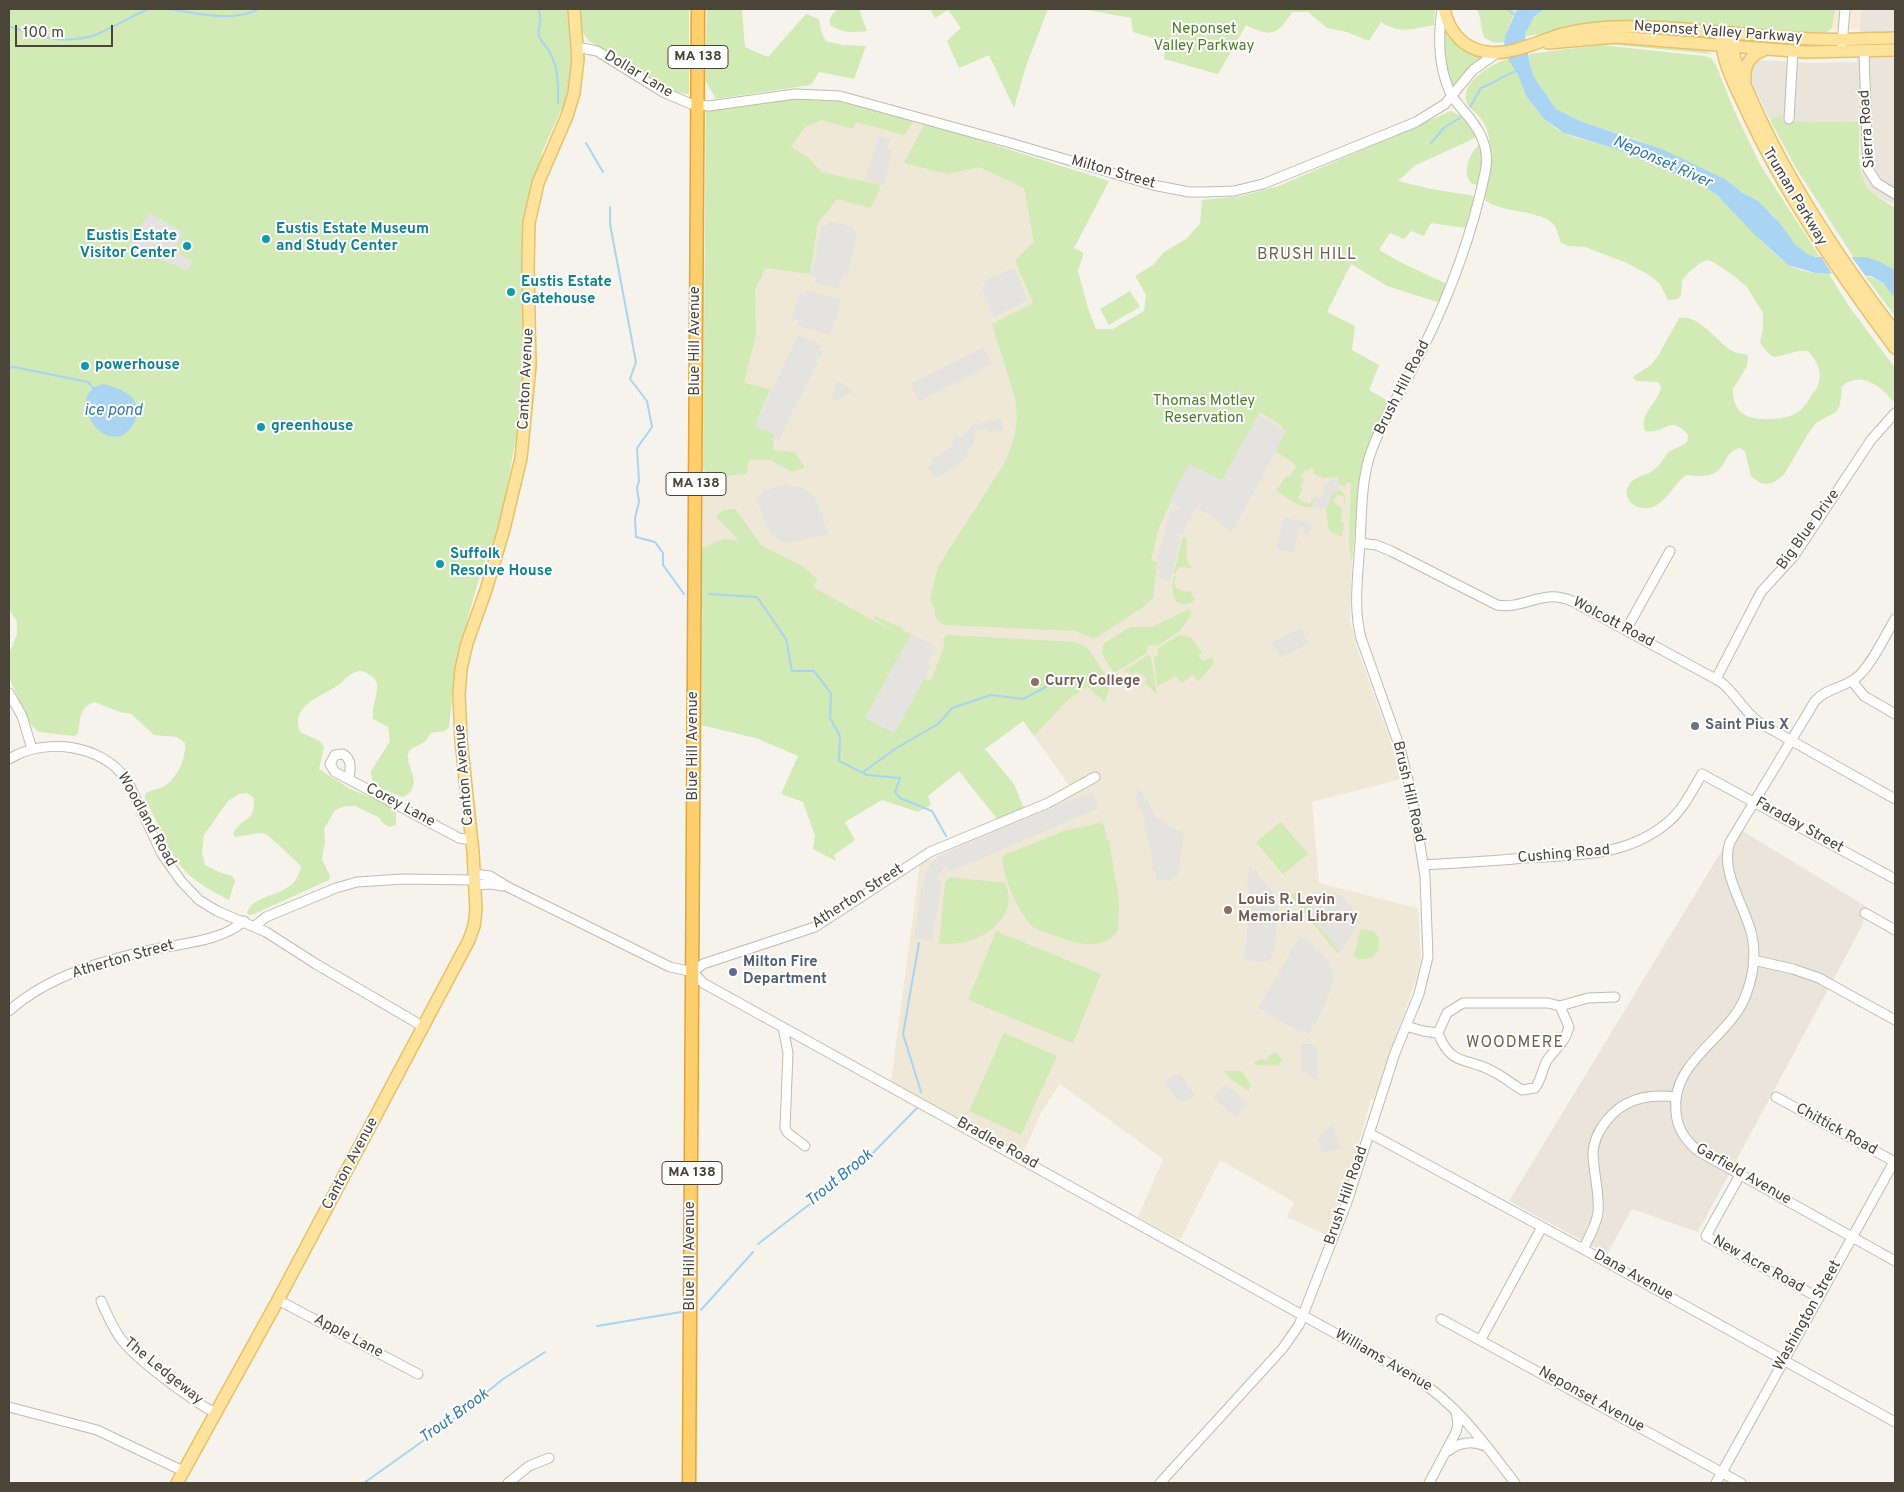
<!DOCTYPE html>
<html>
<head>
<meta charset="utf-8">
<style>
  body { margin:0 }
  #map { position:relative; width:1904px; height:1492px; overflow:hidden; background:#f6f3ec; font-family:Overpass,sans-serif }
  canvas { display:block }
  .frame { position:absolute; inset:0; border:10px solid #4b4439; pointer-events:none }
  .scale { position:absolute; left:15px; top:25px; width:98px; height:22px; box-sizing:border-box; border:2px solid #4b4439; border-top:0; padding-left:6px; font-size:15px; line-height:18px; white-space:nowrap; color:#4b4439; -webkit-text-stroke:4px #fff; paint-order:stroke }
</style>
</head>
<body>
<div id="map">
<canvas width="1904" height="1492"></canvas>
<div class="frame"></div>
<div class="scale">100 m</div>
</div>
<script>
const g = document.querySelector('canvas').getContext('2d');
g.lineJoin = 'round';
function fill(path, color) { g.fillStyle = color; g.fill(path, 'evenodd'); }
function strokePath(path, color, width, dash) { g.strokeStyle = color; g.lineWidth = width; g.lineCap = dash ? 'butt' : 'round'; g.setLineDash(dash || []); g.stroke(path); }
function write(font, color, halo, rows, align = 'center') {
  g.font = font + ' Overpass,sans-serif'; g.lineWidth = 4; g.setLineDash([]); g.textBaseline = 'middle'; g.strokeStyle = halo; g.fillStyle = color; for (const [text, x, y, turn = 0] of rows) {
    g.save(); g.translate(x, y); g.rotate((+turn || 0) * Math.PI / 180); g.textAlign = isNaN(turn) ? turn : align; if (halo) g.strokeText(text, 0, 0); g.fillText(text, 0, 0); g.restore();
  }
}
fill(new Path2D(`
  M1861 9H1895V205L1875 195 1863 180 1861 167 1859 122 1782 121V114L1770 120 1752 82 1751 69 1753 64 1759 60 1814 63 1857 62Z
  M1736 827 1867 907 1862 926 1698 1232 1632 1209 1607 1254 1509 1201Z`), '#eae5da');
fill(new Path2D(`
  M1833 9H1861L1860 29H1832Z`), '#f7ead8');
fill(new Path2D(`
  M853 101 1109 181 1018 353 1272 373 1370 443 1359 484 1352 562 1350 622 1358 651 1387 731 1401 779 1312 802 1319 883 1418 908 1421 961 1416 979 1374 1100 1371 1099 1350 1175 1327 1235 1287 1217 1294 1202 1220 1160 1180 1240 1138 1217 1163 1159 1060 1084 1042 1111 1023 1153 891 1082 920 864 1075 794 1018 713 798 748 701 725 706 110Z`), '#efe8d6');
fill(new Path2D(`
  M9 9H569L572 34V64L566 99 542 152 540 165 528 201 525 223 524 361 519 421 504 503 495 536 483 566 468 617 467 626 456 666 449 727 445 731 431 733C428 736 427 740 424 742 419 747 410 746 408 754 405 766 426 786 403 797L384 790 372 780 371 771 390 741 388 727 373 719C371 707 380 690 376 681 373 676 365 671 360 671 351 671 344 681 337 686 321 697 290 705 300 732L320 741 324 747 319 769 350 789 391 806 396 811V825L390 827 384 824 378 817 355 806H345L335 810 324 829 325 842 322 859 330 876 329 880 254 914 249 915 247 913C256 889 295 901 301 866 294 860 269 834 263 833 253 833 244 836 235 837L233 834C240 817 258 822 253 797L247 793 239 794 228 801 204 835 202 853 205 865 219 872 232 876 235 881 229 900C214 892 196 883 184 870 166 850 159 822 145 800V794C151 789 159 790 166 785 179 775 186 758 185 743L177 737 154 735 130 713H123L94 702C78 709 81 718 78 734L74 736 39 732 33 727 28 720 9 677V654L17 634V622L9 609Z
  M580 9H689V94L676 93 589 41C580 32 581 21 580 9Z
  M707 9H742L745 47 768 57 806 14 819 19 821 31 826 41 843 45 866 46 854 79 819 72 811 85 716 99 705 80Z
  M838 9H859L867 31C853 33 841 33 830 25 829 17 832 14 838 9Z
  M930 9H1048L1026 66 1014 108 989 55 959 68 947 41 961 28 948 10 935 18Z
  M1082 9H1435L1434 25C1413 29 1399 34 1381 22L1369 41 1347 32 1327 28 1308 12H1292C1277 36 1271 37 1246 25L1218 74 1164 59 1166 42 1133 32 1131 18Z
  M1476 9H1514L1515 11 1505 36 1504 42 1495 43 1485 38C1479 28 1483 18 1476 9Z
  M1544 9H1835L1832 28 1827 32 1815 33 1710 25 1709 28 1538 37 1537 34 1525 37C1527 26 1534 15 1544 9Z
  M1444 24 1480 56 1481 58 1473 64 1454 85H1451L1444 62Z
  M1605 41 1699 47 1712 54 1597 43Z
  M1600 45 1704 56 1711 58 1716 65 1734 110 1761 166 1820 257 1809 255 1795 244 1773 215 1725 179 1638 140 1578 120 1556 109 1534 77 1530 64 1529 54Z
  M1508 59 1518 75 1526 96 1544 119 1558 130 1571 136 1619 150 1705 187C1737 207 1756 242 1788 264 1799 272 1815 273 1829 274L1848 305 1895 368V402C1891 400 1890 398 1887 394 1873 381 1858 373 1842 386L1840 405 1836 412 1816 423 1808 434 1783 476 1774 482 1766 484 1760 483 1751 476 1745 452 1740 448C1721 452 1729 474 1703 476 1697 477 1691 475 1686 475 1674 484 1666 502 1653 507 1637 513 1618 498 1631 482 1637 476 1648 475 1655 469 1660 465 1663 459 1667 454 1671 449 1681 447 1687 442L1688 435C1670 413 1665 435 1645 431 1638 413 1660 402 1661 386L1658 382 1637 381 1633 378 1634 376 1651 365 1658 356 1679 318C1699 313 1717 343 1734 352 1739 354 1744 353 1748 356L1747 366 1733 389C1733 417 1751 420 1773 419 1783 418 1791 417 1799 411 1804 408 1808 401 1811 396 1814 392 1818 387 1819 382 1823 372 1815 358 1808 351H1799L1775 357 1770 355 1760 343 1763 328V313L1747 287 1733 275 1713 262 1707 260 1700 263 1689 272 1682 280 1681 295 1678 299 1668 300 1660 284 1649 275 1627 263 1585 247 1568 246 1561 243C1558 237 1558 230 1554 225 1544 210 1499 213 1485 200L1484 196C1491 172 1494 151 1486 127 1483 118 1472 112 1467 103 1458 83 1493 63 1508 59Z
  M826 97 914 120 904 135 856 122 853 129 821 120 804 128 791 147 809 158 821 172 881 185 871 208 837 199 818 223 810 274 766 268 755 289 756 335 744 383 770 389 755 426 774 434 773 450 794 452 805 467 792 472 770 460H749L747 474 710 477 703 468 706 110 779 99Z
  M1451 111 1461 116 1477 137 1414 166 1398 181 1431 189 1475 196 1465 228 1431 223 1424 236 1411 231 1404 239 1390 233 1379 250 1402 263 1447 284 1440 303 1387 286 1351 264 1327 312 1355 326 1352 350 1379 365 1369 390 1390 402 1370 443 1361 473 1352 562 1349 545 1351 483H1346L1345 486 1338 484V477C1326 478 1324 480 1313 473L1315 470 1310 468 1308 471 1306 469 1301 477 1304 479 1300 487 1303 489 1298 498 1304 502 1310 503 1315 497 1312 507 1300 506 1276 491 1287 475 1290 477 1296 466 1293 464 1294 463 1275 451 1286 431 1282 428V426L1260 412 1222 480 1189 465 1169 502 1170 504 1159 528 1151 560 1157 562 1153 598 1143 607 1094 639 1075 631 944 625 936 618 934 607 930 600 938 567 1007 459 1015 434 1017 418 1015 398 992 324 1033 303 1015 260 1034 242 1024 188 979 167 947 174 904 163 925 123 1109 181 1074 248 1084 253 1078 271 1088 308 1096 329H1113L1144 311 1146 295 1135 276 1153 265 1164 252 1186 239 1200 224 1202 200 1241 196 1279 186Z
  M1782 114V121L1859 122C1860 143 1855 174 1870 190 1877 198 1887 202 1895 208V270C1882 263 1869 256 1854 258L1796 168 1770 120Z
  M1480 144 1483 165 1479 185 1472 184C1461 173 1469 153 1480 144Z
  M1865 276C1876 277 1889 286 1894 296 1897 301 1895 310 1895 316Z
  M1130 291 1140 307 1109 325 1100 309Z
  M1339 490 1345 495V505L1343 496 1337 495 1333 502 1342 508 1341 521 1344 524 1342 537 1329 531C1327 515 1321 499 1339 490Z
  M735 509 761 545 804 567 817 579 813 587 900 635 874 619 875 616 903 628V630L911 634 865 718 895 732 924 679 931 680 944 647 943 639 948 635 1074 642C1079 643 1084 645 1088 649 1093 654 1107 676 1109 683 1110 690 1107 697 1104 702L1087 686 1067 701 1034 736 1023 721 985 749 1014 784 1024 808 997 819 959 771 928 796 931 805 918 812 882 800 845 822 855 840 834 855 836 861 813 849 815 836 803 802 781 794 798 756 756 738 701 725 702 548 723 539 739 540 716 517 723 510Z
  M1183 537 1186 538C1189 549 1181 555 1192 567L1191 568 1179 567 1176 573H1174Z
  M1174 576H1176L1174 584C1177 590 1184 593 1190 591L1195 600C1174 613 1170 593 1174 576Z
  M1189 609 1192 613 1180 631 1157 646 1151 645 1147 647V653L1114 673C1108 663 1096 652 1106 642L1130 627H1152Z
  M1179 635 1190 637 1202 652 1198 656 1204 661 1211 657 1214 661 1213 664 1198 682 1194 675 1181 683 1176 676 1157 686 1154 657 1158 654V648Z
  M1148 655 1151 657 1157 694 1144 683 1147 679 1142 673 1140 675 1137 672 1131 674 1129 671 1125 673 1124 671Z
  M1281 822 1308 854 1283 874 1256 842Z
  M1099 823 1104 825 1107 840H1109L1119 902 1118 931C1102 953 1070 942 1050 934 1044 932 1037 930 1032 926 1016 910 1004 878 1002 856L1064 831Z
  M950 877 1005 883C1023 921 971 950 939 943L945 882Z
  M1295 893 1310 906 1309 912 1339 952 1337 953 1291 896Z
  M1360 929 1373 931 1378 936C1380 948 1378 959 1363 959 1358 959 1356 959 1353 956L1356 950Z
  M996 931 1101 974 1073 1043 968 1000Z
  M1004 1033 1057 1056 1021 1135 969 1111Z
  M1276 1052 1282 1060 1278 1066 1256 1065 1254 1062 1262 1059 1267 1060 1270 1055Z
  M1224 1071H1242L1251 1086 1248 1091 1231 1079Z`), '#d2eab5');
fill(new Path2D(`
  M879 136 891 139 887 148 893 150 883 185 865 180Z
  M149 213 183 232 174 251 192 261 188 271 129 246Z
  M829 221 853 227V231L858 233 847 276 843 275 839 288 815 283 816 277 811 276 822 225 827 226Z
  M1014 268 1028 300 994 317 981 288 985 286 983 281Z
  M807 290 842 300 830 335 797 325 798 320 792 319 800 293 806 295Z
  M798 335 822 345 819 349 824 352 820 357 816 355 818 363 778 441 774 439V434L755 426Z
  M984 347 992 364 919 401 910 384Z
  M837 380 854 392 835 401 832 396Z
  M1258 415 1286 431 1232 533 1211 516 1196 507 1182 534 1179 533 1177 536 1181 538 1170 581 1158 578 1160 571 1155 570 1166 525 1172 507 1178 510 1180 507 1169 502 1189 464 1222 480Z
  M1002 419 1004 430 989 432 987 428 975 431 972 434 976 437 965 458 958 465 934 478 928 468 933 464 931 460 949 449 956 436 962 437 975 424Z
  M1332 479H1338L1339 490 1332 494 1327 508H1314L1316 496 1322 498 1325 492 1321 489Z
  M786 484 802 488 813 495 817 502 829 534 788 543 780 541 772 534 767 527 756 496 762 495 761 492Z
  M1284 517 1309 523 1311 530 1307 536 1303 534 1304 529 1299 527 1296 530V532L1299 533 1294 553 1276 548Z
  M1302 628 1308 643 1281 658 1272 642Z
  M911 634 933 645 935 650 927 664 930 667 894 733 865 718Z
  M1137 787 1142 792 1156 817 1168 824 1172 828 1184 832 1178 876H1172V881L1156 880V874L1152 869V855L1143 825 1145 817 1136 801Z
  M1092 792 1099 808 949 872 947 866 941 871 936 880 942 882 932 941 914 938 922 886 929 867 934 860 940 855Z
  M1249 865 1254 871H1258V875L1276 896 1275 905 1279 904 1274 953 1268 962 1244 960 1251 896 1247 887Z
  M1326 891 1339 895 1347 902 1360 920 1350 938 1339 952 1309 912 1310 906 1305 903 1317 893Z
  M1300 937 1311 943 1315 947V949L1325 956 1324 958 1328 961 1334 975 1329 993 1326 998 1328 999 1309 1034 1295 1029 1258 1008Z
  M1313 1044 1317 1049V1081L1306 1072H1301V1044Z
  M1175 1074 1177 1077 1180 1074 1196 1096 1179 1102 1164 1082Z
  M1225 1084 1247 1103 1236 1117 1213 1098Z
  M1333 1126 1341 1148 1323 1153 1318 1138 1329 1127Z`), '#e5e3e0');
fill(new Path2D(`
  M1517 9H1544L1534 17 1526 32 1525 37 1530 64 1534 77 1556 109 1578 120 1664 150 1725 179 1743 193 1758 201 1779 222 1795 244 1809 255 1817 257H1866L1878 261 1895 270V298L1883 283 1871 276 1815 273 1788 265 1756 236 1717 195 1705 187 1619 150 1564 133 1544 119 1526 96 1518 75 1508 59 1504 42 1505 36Z
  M104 384C122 389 142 397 136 418 133 426 130 431 122 435 95 447 67 390 104 384Z`), '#a9d4f2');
fill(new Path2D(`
  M1820 255 1851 256 1867 278 1834 277Z`), '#f6f3ec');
strokePath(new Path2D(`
  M168 9C198 13 232 23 259 9
  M538 9C544 21 537 24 539 36 541 42 547 47 550 53 559 69 558 85 558 103
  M1507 9 1515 15
  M9 26C37 37 65 45 95 35 113 28 130 17 148 9
  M1470 107 1481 88C1494 83 1504 75 1517 71
  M586 143 603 172
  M1431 143 1445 127 1460 118
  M610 207V224L636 362 630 379 647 401 652 427 637 448 639 481 637 488 639 502 635 518 636 537 655 542 663 553V565L684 594
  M9 368 14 367 88 382 95 390
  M709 594 757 597 786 639 792 671H814L831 693 830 718 840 736 839 761 867 775 900 778 895 792 900 798 932 811 946 836
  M863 772 895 749 938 724 952 708 991 695 1023 699 1046 687
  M919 943 903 1034 921 1092
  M758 1244 863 1163 917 1108
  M701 1310 753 1252
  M597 1326 681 1312
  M364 1483 455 1418 503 1379 545 1352`), '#a9d4f2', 2);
const minor = new Path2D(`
  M1842 44 1845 9
  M577 47 597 51 663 92 691 104 709 106 795 94 840 96 1007 142 1153 185 1189 192H1206L1234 191 1263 184 1416 122 1445 104 1473 70 1497 53
  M1864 52 1868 169 1877 183 1895 194
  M1789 119 1793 51
  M1360 543 1376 545 1391 551 1497 605C1525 610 1541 588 1572 601L1721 682C1736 694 1744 712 1760 723L1895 799
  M1895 619C1886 634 1870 668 1856 678 1843 688 1827 688 1815 701L1730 842C1719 872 1746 907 1752 936 1756 955 1753 975 1747 992 1732 1038 1670 1060 1676 1112 1677 1128 1686 1141 1698 1151L1895 1261
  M1626 630 1670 551
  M1716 679 1761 592 1794 556 1871 440 1895 413
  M1852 681 1864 696 1895 714
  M9 693 22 716 32 749
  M9 759C46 737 101 744 127 780L162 854 181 881 199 900 217 911 266 932 316 964 424 1027
  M349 779C350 770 353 760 343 754L335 755 330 764 335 772 459 838 471 840
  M1423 865C1458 863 1492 861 1526 858 1576 855 1626 857 1667 823 1683 810 1692 791 1702 774L1895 879
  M474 874 490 876 508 887 670 967 693 972 703 964 815 927 930 852 1048 803 1095 777
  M475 885 492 884 502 886
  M1865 913 1895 930
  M255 926 266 917 336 888 357 882 403 879 475 880
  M1753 960 1793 969 1819 978 1895 1020
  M693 972 703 983 1414 1377C1457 1404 1485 1444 1515 1483
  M1560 1006 1588 998 1615 997
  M9 1011C49 975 105 960 156 949 184 943 222 941 244 921
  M1406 1026 1423 1031 1438 1033C1451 1067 1467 1057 1492 1071 1503 1076 1512 1084 1522 1090L1535 1088C1542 1079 1542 1068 1548 1059 1557 1047 1565 1042 1569 1027L1560 1006 1548 1003H1463L1447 1013 1438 1033
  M783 1027 788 1053 785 1128 788 1133 805 1146
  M1776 1097 1895 1162
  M1369 1133 1583 1249 1895 1422
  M1740 1175 1706 1236 1819 1298
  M1583 1249C1589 1237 1596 1226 1598 1213 1600 1193 1593 1172 1593 1152 1594 1143 1597 1134 1602 1127 1619 1100 1646 1093 1676 1097
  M278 1300 418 1374
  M101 1301C107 1314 112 1327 121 1339 138 1361 190 1399 215 1413
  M1441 1319 1741 1483
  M1481 1339 1542 1227
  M9 1407 97 1430 183 1471
  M1448 1451C1460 1442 1473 1440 1487 1447
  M508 1483 529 1466 549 1458
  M1160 1483 1283 1348 1299 1325 1347 1202 1395 1053 1419 994 1428 957 1425 876 1412 796 1400 748 1361 638C1354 611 1357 584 1359 556 1362 524 1360 489 1369 458 1381 421 1405 386 1422 350 1450 294 1472 235 1485 173 1491 147 1479 128 1462 109 1457 103 1452 97 1449 90 1438 64 1438 36 1442 9
  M1429 1483 1456 1432 1458 1424 1456 1411
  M1716 1483 1895 1160`);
const major = new Path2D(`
  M1444 9C1449 31 1462 48 1486 52 1508 56 1538 42 1559 35 1576 30 1594 28 1611 27 1671 25 1733 34 1793 38 1827 41 1861 39 1895 38
  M1721 33C1721 59 1733 82 1744 105 1783 192 1838 271 1895 348
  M1732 39C1732 59 1742 78 1750 96 1786 180 1840 260 1895 332
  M1548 43 1616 37 1806 52 1895 50
  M1745 80C1744 64 1750 55 1766 49
  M177 1483 278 1300 469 940 474 926 476 910 473 852 461 740 459 694 461 669 467 643 486 590 504 529 521 458 530 366 528 266 529 223 538 183 567 116 574 93 578 59 574 9`);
const highway = new Path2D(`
  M689 1483 698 9`);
strokePath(minor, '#c2bbae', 11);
strokePath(major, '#e6c16a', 14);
strokePath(highway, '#e0a43c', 15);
strokePath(minor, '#fff', 9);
strokePath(major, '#ffe39c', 11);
strokePath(highway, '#ffcf6e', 12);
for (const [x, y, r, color] of [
  [266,239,5,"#0f9aa8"],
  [187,246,5,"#0f9aa8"],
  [511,292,5,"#0f9aa8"],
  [85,366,5,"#0f9aa8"],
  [261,427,5,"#0f9aa8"],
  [440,564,5,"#0f9aa8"],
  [1035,682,5,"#8d6e63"],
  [1695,726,5,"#6b7280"],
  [1228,910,5,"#8d6e63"],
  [733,972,5,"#5c6f8a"]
]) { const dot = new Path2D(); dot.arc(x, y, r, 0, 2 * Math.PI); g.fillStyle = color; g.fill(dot); strokePath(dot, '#fff', 2); }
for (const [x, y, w] of [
  [698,57,60],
  [696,484,60],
  [692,1173,60]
]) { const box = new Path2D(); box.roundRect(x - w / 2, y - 11.5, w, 23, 4); g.fillStyle = '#fff'; g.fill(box); strokePath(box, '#4b4439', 1); }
write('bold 14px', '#4b4439', null, [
  ["MA 138",698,57],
  ["MA 138",696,484],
  ["MA 138",692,1173]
]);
write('15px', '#4a7f2a', '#fff', [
  ["Neponset",1204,30],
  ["Valley Parkway",1204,47],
  ["Thomas Motley",1204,402],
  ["Reservation",1204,419]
]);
write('15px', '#4b4439', '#fff', [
  ["Neponset Valley Parkway",1718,33,4],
  ["Dollar Lane",638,75,31],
  ["Sierra Road",1868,129,-94],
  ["Milton Street",1113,173,16],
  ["Truman Parkway",1794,197,59],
  ["Blue Hill Avenue",696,341,-90],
  ["Canton Avenue",527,379,-87],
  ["Brush Hill Road",1403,388,-63],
  ["Big Blue Drive",1809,530,-54],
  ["Wolcott Road",1613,623,28],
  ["Blue Hill Avenue",694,746,-90],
  ["Canton Avenue",465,775,-95],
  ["Brush Hill Road",1408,792,77],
  ["Corey Lane",400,806,28],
  ["Woodland Road",146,820,61],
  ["Faraday Street",1799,826,29],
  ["Cushing Road",1564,855,-5],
  ["Atherton Street",858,897,-33],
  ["Atherton Street",123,960,-16],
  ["Chittick Road",1836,1130,29],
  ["Bradlee Road",997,1144,29],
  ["Canton Avenue",351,1164,-62],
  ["Garfield Avenue",1743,1175,30],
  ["Brush Hill Road",1347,1196,-71],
  ["Blue Hill Avenue",691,1256,-90],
  ["New Acre Road",1758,1265,29],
  ["Dana Avenue",1633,1276,29],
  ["Washington Street",1808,1316,-61],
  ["Apple Lane",348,1337,28],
  ["Williams Avenue",1383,1361,30],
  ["The Ledgeway",163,1372,39],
  ["Neponset Avenue",1591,1400,29]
]);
write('bold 15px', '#0d838f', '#fff', [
  ["Eustis Estate Museum",276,230],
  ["and Study Center",276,247],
  ["Eustis Estate",177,237,"right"],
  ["Visitor Center",177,254,"right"],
  ["Eustis Estate",521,283],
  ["Gatehouse",521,300],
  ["powerhouse",95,366],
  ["greenhouse",271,427],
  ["Suffolk",450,555],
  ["Resolve House",450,572]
], 'left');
write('bold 15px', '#785e54', '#fff', [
  ["Curry College",1045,682],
  ["Louis R. Levin",1238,901],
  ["Memorial Library",1238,918]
], 'left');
write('bold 15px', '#5b616d', '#fff', [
  ["Saint Pius X",1705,726]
], 'left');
write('bold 15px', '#4e5e75', '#fff', [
  ["Milton Fire",743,963],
  ["Department",743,980]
], 'left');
write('italic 16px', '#2e7ab2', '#fff', [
  ["Neponset River",1662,163,24],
  ["ice pond",113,412],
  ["Trout Brook",840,1179,-39],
  ["Trout Brook",455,1417,-36]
]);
g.letterSpacing = '1px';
write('16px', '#6e6250', '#fff', [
  ["BRUSH HILL",1307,256],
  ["WOODMERE",1515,1044]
]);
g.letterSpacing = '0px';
</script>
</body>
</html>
